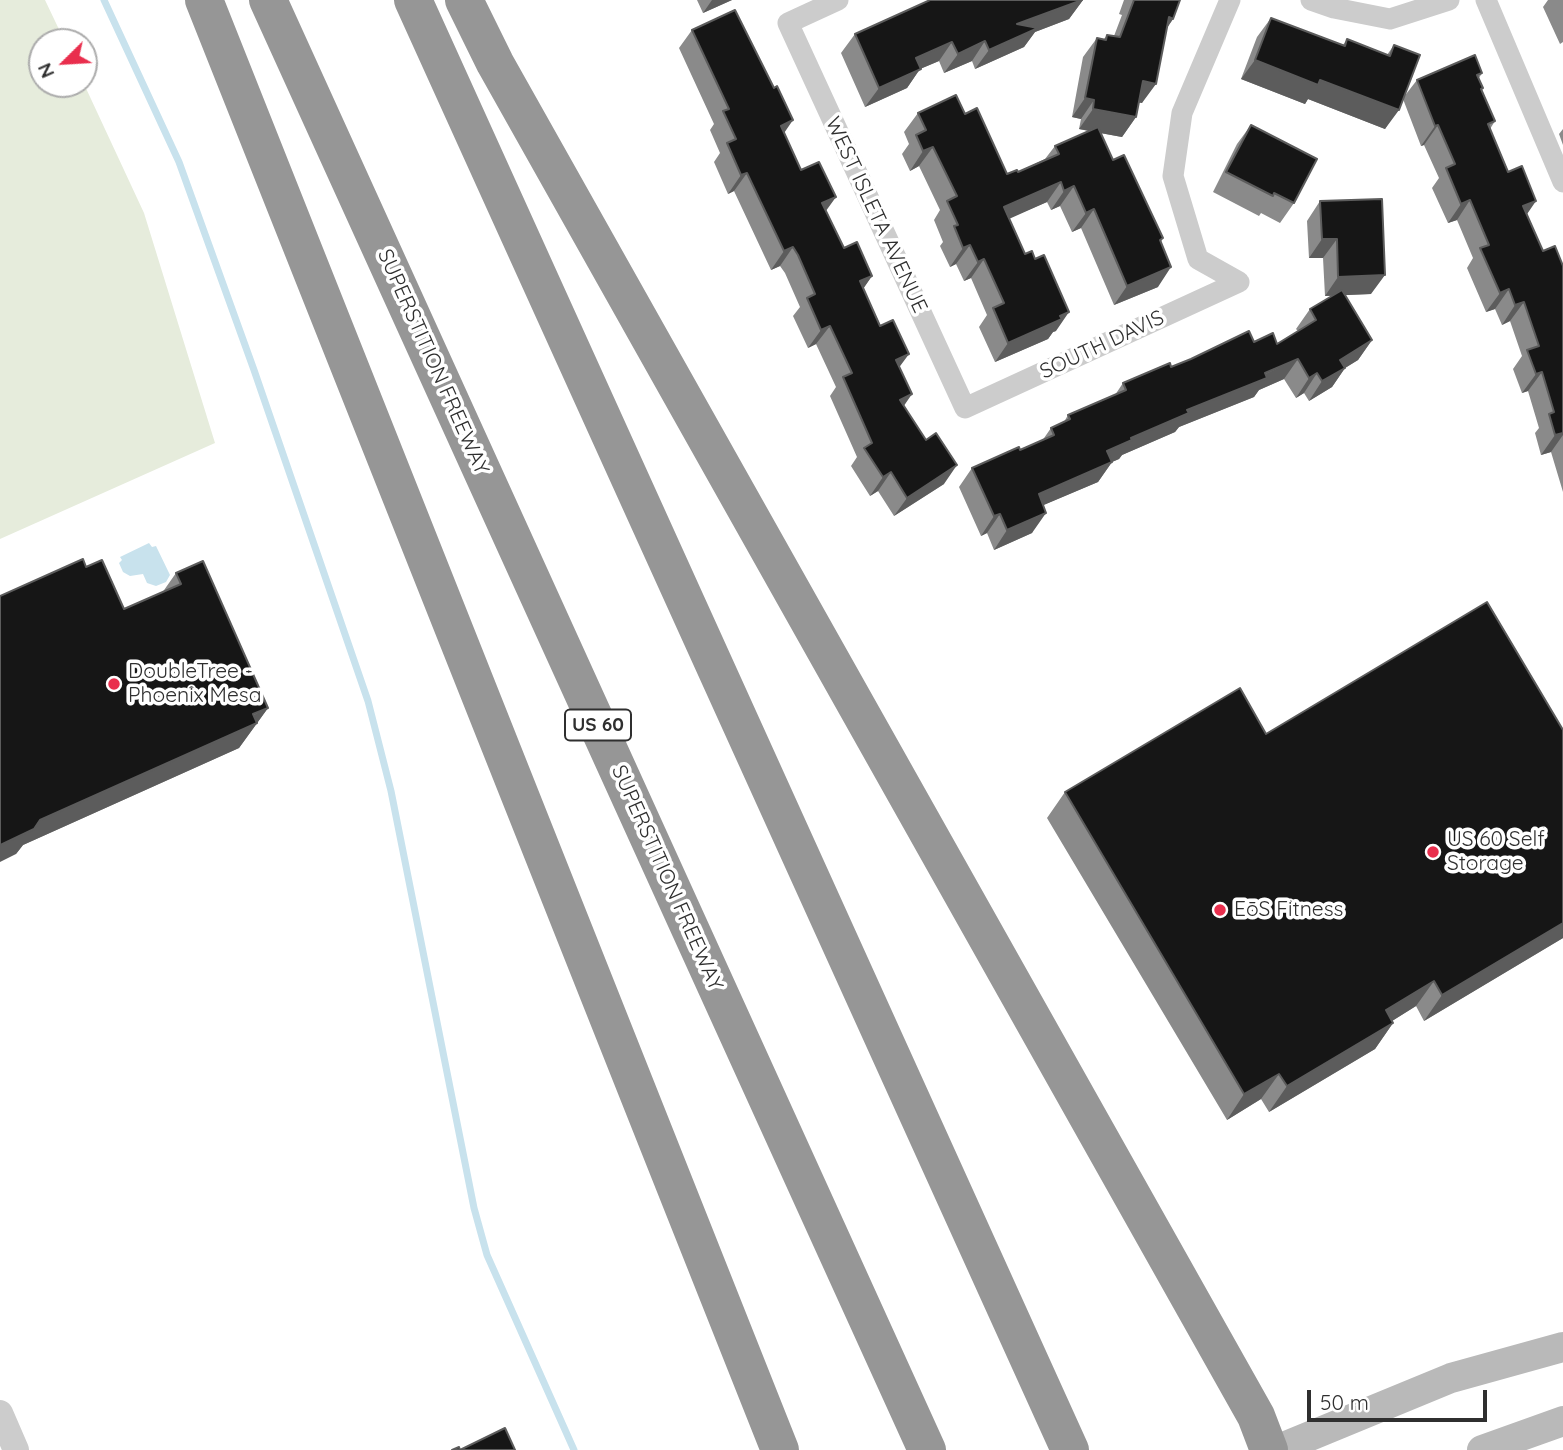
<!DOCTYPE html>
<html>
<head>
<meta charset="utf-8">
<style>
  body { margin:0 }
  #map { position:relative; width:1563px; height:1450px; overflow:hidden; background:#fff; font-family:Quicksand,sans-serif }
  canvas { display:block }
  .north { position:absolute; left:28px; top:28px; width:70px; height:70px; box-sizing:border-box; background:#fff; border:2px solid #acacac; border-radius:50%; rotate:246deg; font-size:19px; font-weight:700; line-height:28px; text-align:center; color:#2f2f2f }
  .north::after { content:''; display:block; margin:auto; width:24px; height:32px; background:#e92e4d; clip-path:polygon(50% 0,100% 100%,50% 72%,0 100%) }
  .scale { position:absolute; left:1307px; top:1390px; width:180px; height:32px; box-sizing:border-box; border:4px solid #2f2f2f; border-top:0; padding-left:9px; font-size:21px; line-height:24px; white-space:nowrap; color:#2f2f2f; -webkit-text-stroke:5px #fff; paint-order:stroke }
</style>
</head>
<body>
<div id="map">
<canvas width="1563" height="1450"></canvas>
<div class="north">N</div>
<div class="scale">50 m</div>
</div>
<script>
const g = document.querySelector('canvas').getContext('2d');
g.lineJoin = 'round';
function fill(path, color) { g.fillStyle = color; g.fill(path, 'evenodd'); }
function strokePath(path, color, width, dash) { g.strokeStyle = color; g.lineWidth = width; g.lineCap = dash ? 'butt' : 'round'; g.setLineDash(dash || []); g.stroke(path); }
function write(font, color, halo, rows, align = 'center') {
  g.font = font + ' Quicksand,sans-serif'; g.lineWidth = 7; g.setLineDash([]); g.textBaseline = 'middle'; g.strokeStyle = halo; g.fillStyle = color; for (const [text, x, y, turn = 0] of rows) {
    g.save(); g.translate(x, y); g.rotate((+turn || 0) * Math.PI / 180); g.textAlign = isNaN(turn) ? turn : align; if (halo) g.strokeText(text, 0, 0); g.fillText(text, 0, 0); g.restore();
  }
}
fill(new Path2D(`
  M0 0H45L65 42H42V84H84L144 213 215 443 0 539Z`), '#e6ecdc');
fill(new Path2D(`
  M149 543 152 547 156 546 170 575 166 582 156 586 147 583 143 574 130 576 123 572 119 563 122 560 120 557Z`), '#c8e2ed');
strokePath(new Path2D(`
  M104 0 179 162 254 370 368 701 391 791 474 1208 487 1255 574 1450`), '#c8e2ed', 7);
strokePath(new Path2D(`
  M838 0 788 23 965 408 1239 282
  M1230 0 1182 113 1173 176 1198 259 1239 282
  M1311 0 1334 8 1390 19 1449 0
  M1486 0 1563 182`), '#ccc', 21);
strokePath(new Path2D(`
  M0 1413 16 1450`), '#ccc', 26);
strokePath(new Path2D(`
  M1276 1450 1451 1378 1563 1347
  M1482 1450 1563 1421`), '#b9b9b9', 30);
strokePath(new Path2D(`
  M204 0 780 1450
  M268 0 927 1450
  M413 0 1070 1450
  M464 0 495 63 1256 1416 1269 1450`), '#969696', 38);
fill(new Path2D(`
  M697 0H732L703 13Z
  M1083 0 1069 19 1035 32 1024 47 975 69 972 61 944 73 939 61 920 69 907 88 865 107 841 53 855 34Z
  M1124 0H1180L1173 19 1167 28 1142 103 1139 102 1136 117 1122 137 1100 133 1113 160 1163 238 1161 242 1158 287 1114 305 1081 228 1072 232 1060 206 1051 210 1047 202 1009 218 1056 331 1053 332 1048 339 995 362 979 327 987 315 971 278 964 281 956 264 950 267 940 246 943 242 934 220 940 210 919 166 910 171 902 154 909 144 904 132 918 113 965 114 1007 174 1018 172 1045 159 1055 146 1089 131 1079 129 1081 119 1072 117 1083 57 1097 38 1104 39 1107 35 1114 36 1122 15 1119 14Z
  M1548 0H1563V42L1560 44 1543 7Z
  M1271 18 1343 45 1347 39 1387 55 1394 45 1403 98 1417 80 1482 73 1479 78 1483 88 1482 90 1495 121 1490 129 1543 251 1563 266V492L1551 452 1541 455 1535 433 1539 428 1528 391 1522 393 1513 369 1522 356 1510 321 1502 325 1495 309 1486 312 1467 268 1473 258 1457 220 1448 223 1432 188 1439 178 1424 145 1421 146 1403 99 1385 129 1308 99 1305 104 1241 79 1257 37Z
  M692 30 784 133 801 170 826 210 844 248 872 276 863 288 900 367 904 406 944 484 894 516 878 491 870 496 851 466 857 457 830 396 836 387 816 344 808 348 793 316 800 307 785 273 780 266 771 270 734 191 728 194 714 162 720 153 710 130 714 124 679 48Z
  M1251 125 1294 203 1280 223 1261 213 1259 216 1213 192 1237 144Z
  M1563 129V145L1559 134Z
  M1320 201 1371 294 1345 295 1372 340 1358 360 1345 368 1332 387 1309 401 1304 393 1296 398 1284 379 1259 390 1254 397 1179 427 1175 432 1122 455 1119 459 1112 462 1098 482 1043 505 1032 533 994 550 987 533 981 536 959 487 972 468 1020 450 1042 441 1051 428 1064 422 1068 415 1115 395 1123 383 1171 367 1254 342 1277 344 1298 331 1296 329 1310 309 1332 296H1325L1323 258H1309L1307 221Z
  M86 567 124 609 162 593 176 573 268 708 239 748 23 845 16 854Z
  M1266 734 1563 938 1424 1021 1416 1006 1392 1021 1393 1023 1375 1049 1269 1112 1261 1099 1227 1120 1047 818 1065 792Z`), '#8a8a8a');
fill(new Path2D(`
  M712 0H732L703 13Z
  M1083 0 1069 19 1035 32 1024 47 975 69 989 50 1017 24Z
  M1169 17 1173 19 1160 38Z
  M985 41 972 61 944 73 958 54Z
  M952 42 939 61 920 69 907 88 865 107 879 88 916 58Z
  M1255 60 1320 80 1399 110 1385 129 1308 99 1305 104 1241 79Z
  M1143 81 1156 84 1142 103 1129 101Z
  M1085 98 1094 100 1081 119 1072 117Z
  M1093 109 1136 117 1122 137 1079 129Z
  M793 120 780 139 781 126Z
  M1438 125 1424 145 1421 146 1435 126Z
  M933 147 919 166 910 171 923 151Z
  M747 173 734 191 728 194 741 175Z
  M1061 182 1047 202 991 227 1004 207Z
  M1074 186 1060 206 1051 210 1064 191Z
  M836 197 823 215 822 203Z
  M1470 200 1457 220 1448 223 1461 204Z
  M1536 201 1523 220V206Z
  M1094 209 1081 228 1072 232 1086 213Z
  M1322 239H1337L1323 258H1309Z
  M970 245 956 264 950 267 963 248Z
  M793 247 780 266 771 270 784 251Z
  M984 259 971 278 964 281 978 262Z
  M1171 267 1158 287 1114 305 1127 286Z
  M1385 275 1371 294 1325 296 1338 277Z
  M872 276 859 295 860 281Z
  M1509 289 1495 309 1486 312 1500 293Z
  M1524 302 1510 321 1502 325 1515 305Z
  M1069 312 1056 331 1053 332 1048 339 995 362 1008 343Z
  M830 326 816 344 808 348 821 330Z
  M1372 340 1358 360 1345 368 1332 387 1309 401 1322 381 1340 360Z
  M909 354 895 373 896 360Z
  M1298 359 1284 379 1259 390 1254 397 1179 427 1175 432 1122 455 1119 459 1112 462 1098 482 1025 513 1039 494 1107 451 1131 438 1187 410Z
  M1542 372 1528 391 1522 393 1536 374Z
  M1317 373 1304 393 1296 398 1309 378Z
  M912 394 899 413 900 400Z
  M1563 433V435L1551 452 1541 455 1555 435Z
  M957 465 944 484 894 516 907 498Z
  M891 472 878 491 870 496 883 477Z
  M1046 513 1032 533 994 550 1007 530Z
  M1000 514 987 533 981 536 994 516Z
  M268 708 239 748 23 845 16 854 0 862V845L40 820Z
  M1563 923V938L1424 1021 1442 995Z
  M1434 981 1416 1006 1368 1036 1386 1010Z
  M1393 1023 1375 1049 1269 1112 1287 1086Z
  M1279 1074 1261 1099 1227 1120 1244 1094Z`), '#5c5c5c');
const building = new Path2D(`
  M930 0H1082L1017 24 1038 28 989 50 985 41 958 54 952 42 916 58 921 69 879 88 855 34Z
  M1134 0H1180L1173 19 1169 17 1156 84 1143 81 1136 117 1093 109 1094 100 1085 98 1097 38 1106 40 1107 35 1120 37Z
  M735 10 774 88 777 86 793 120 781 126 801 170 819 162 836 197 822 203 844 248 857 242 872 276 860 281 880 326 893 320 909 354 896 360 912 394 900 400 926 440 936 433 957 465 907 498 891 472 883 477 864 448 872 443 843 377 852 373 830 326 821 330 807 298 815 294 798 255 793 247 784 251 747 173 741 175 727 143 736 139 723 111 729 109 692 30Z
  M1271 18 1345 46 1347 39 1390 56 1394 45 1420 55 1399 110 1320 80 1318 85 1255 60Z
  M1475 55 1482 73 1477 75 1483 88 1481 89 1495 121 1488 124 1508 172 1522 166 1536 201 1523 206 1543 251 1555 246 1563 266V433L1555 435 1549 414 1554 412 1542 372 1536 374 1527 350 1539 346 1524 302 1515 305 1509 289 1500 293 1480 248 1489 245 1470 200 1461 204 1446 168 1455 164 1438 125 1435 126 1417 80Z
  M956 95 965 114 977 108 1007 174 1017 170 1018 172 1059 154 1055 146 1098 127 1113 160 1124 155 1163 238 1160 240 1171 267 1127 286 1094 209 1086 213 1074 186 1064 191 1061 182 1004 207 1025 254 1032 251 1035 259 1044 255 1069 312 1060 316 1062 319 1008 343 993 308 1004 303 984 259 978 262 970 245 963 248 954 226 958 225 947 201 957 196 933 147 923 151 916 135 926 130 918 113Z
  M1251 125 1317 159 1294 203 1274 193 1273 196 1226 172Z
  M1382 199 1385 275 1338 277 1337 239H1322L1320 201Z
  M1342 290 1372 340 1340 360 1345 368 1322 381 1317 373 1309 378 1298 359 1265 373 1267 378 1187 410 1189 413 1131 438 1132 440 1107 451 1112 462 1039 494 1046 513 1007 530 1000 514 994 516 972 468 1019 447 1020 450 1054 435 1051 428 1070 419 1068 415 1126 390 1123 383 1170 363 1171 367 1191 359 1249 331 1254 342 1273 333 1277 344 1316 320 1310 309Z
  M83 559 86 567 102 560 124 609 181 584 176 573 203 561 268 708 253 714 257 723 40 820 34 829 0 845V596Z
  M1487 602 1563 730V923L1442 995 1434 981 1386 1010 1393 1023 1287 1086 1279 1074 1244 1094 1065 792 1240 688 1266 734Z
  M505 1428 515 1450H452L459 1447 460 1450Z`);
fill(building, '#161616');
strokePath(building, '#5c5c5c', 2);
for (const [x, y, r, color] of [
  [114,684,7,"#e92e4d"],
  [1433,852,7,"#e92e4d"],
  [1220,910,7,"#e92e4d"]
]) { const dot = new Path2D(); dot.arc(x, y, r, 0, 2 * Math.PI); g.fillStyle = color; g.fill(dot); strokePath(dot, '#fff', 2.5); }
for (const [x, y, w] of [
  [598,725,66]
]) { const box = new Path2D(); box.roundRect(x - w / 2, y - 15.5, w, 31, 5); g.fillStyle = '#fff'; g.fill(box); strokePath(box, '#2f2f2f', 2); }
write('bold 19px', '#2f2f2f', null, [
  ["US 60",598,725]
]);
write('21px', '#2f2f2f', '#fff', [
  ["WEST ISLETA AVENUE",876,215,65],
  ["SOUTH DAVIS",1102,345,-25],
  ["SUPERSTITION FREEWAY",433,362,66],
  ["SUPERSTITION FREEWAY",667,878,66]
]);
write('21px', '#2f2f2f', '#fff', [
  ["DoubleTree -",128,672],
  ["Phoenix Mesa",128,696],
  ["US 60 Self",1447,840],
  ["Storage",1447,864],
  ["EōS Fitness",1234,910]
], 'left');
</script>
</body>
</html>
